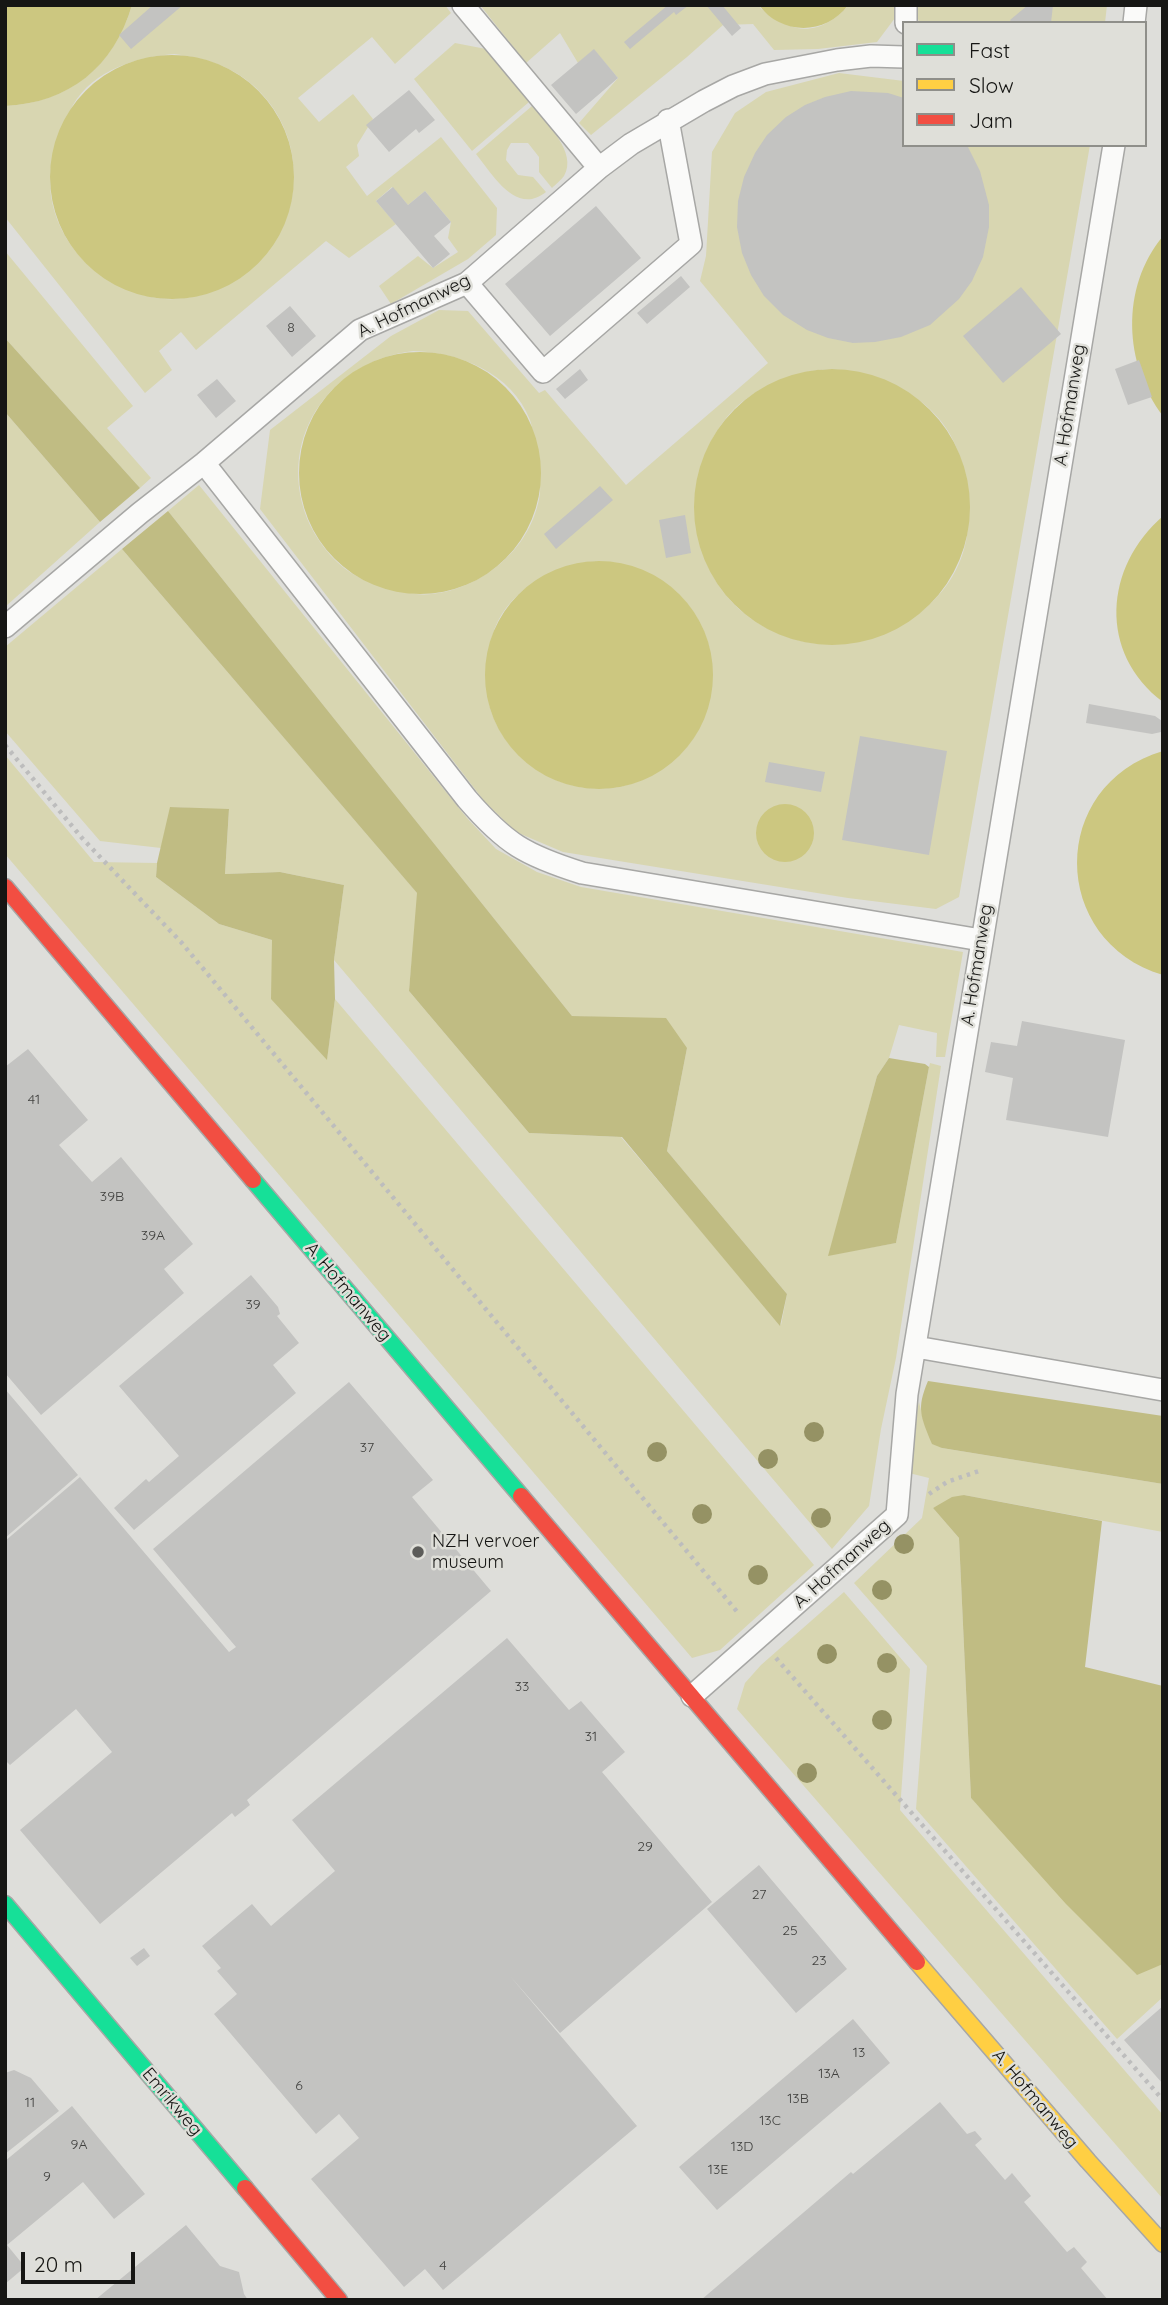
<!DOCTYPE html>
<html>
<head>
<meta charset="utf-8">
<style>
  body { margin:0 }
  #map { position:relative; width:1168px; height:2305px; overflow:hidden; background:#dededa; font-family:Quicksand,sans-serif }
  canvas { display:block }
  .frame { position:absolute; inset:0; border:7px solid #161614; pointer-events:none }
  .legend { position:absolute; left:902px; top:21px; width:245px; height:126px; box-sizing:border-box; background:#dfdfd9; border:2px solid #8f8f8a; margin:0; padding:9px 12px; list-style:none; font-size:21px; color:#161614 }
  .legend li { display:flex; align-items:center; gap:14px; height:35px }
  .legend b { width:35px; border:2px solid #8f8f8a }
  .scale { position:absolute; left:21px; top:2252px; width:114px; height:32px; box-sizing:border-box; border:4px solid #161614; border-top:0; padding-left:9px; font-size:21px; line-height:24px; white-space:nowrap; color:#161614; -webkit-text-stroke:5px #dfdfd9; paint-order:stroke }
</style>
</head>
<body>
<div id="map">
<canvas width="1168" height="2305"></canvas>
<div class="frame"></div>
<ul class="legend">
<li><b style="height:9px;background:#16e098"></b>Fast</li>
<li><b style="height:9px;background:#ffcf43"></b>Slow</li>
<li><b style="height:9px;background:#f24e42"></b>Jam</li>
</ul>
<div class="scale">20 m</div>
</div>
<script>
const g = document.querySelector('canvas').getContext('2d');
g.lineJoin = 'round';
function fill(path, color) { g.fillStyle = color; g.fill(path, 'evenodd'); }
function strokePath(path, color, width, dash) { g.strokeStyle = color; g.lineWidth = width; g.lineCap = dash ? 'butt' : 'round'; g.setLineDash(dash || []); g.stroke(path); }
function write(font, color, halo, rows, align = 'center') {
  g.font = font + ' Quicksand,sans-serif'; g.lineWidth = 5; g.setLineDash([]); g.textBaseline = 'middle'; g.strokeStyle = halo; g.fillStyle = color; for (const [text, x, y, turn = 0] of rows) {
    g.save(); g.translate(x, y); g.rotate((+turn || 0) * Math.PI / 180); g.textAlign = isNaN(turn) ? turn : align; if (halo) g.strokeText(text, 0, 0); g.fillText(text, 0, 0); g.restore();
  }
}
fill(new Path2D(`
  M132 5H445L451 13 395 64 372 37 298 98 319 122 353 94 373 119 357 145 359 156 346 167 367 196 441 137 497 208 496 235 468 259 391 304 379 286 418 256 433 268 458 252 448 238 451 222 425 191 408 205 392 187 376 201 396 224 349 258 326 241 196 350 181 332 159 351 172 370 145 393 5 217V106C69 103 114 66 132 5ZM174 54C205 58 233 66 256 88 318 147 301 247 226 285 210 293 194 298 176 299 159 300 144 296 129 290 82 272 48 227 50 176 50 163 58 148 63 135 66 126 68 114 73 105 93 70 137 57 174 54Z
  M480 5H759L761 9C772 15 786 26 797 28 816 32 837 20 848 5H895V18L877 42 818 49 774 50 753 24 723 25 687 57 591 135 579 123 618 78 594 50 578 63 560 33 526 63Z
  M915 5H1107L1105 23H919Z
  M455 43 486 49 529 102 472 151 414 79Z
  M839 73 904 81V145H1090L959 897 936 909 848 898 563 852 516 832 484 801 260 509 270 430 391 336 439 310 468 311 539 393 545 390 626 485 768 363 700 281 706 256 712 152 735 113 766 92ZM413 351C459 352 512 373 530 420 534 431 533 445 535 456 537 468 541 482 540 493 533 547 484 588 432 594 415 596 401 591 385 586 377 584 368 582 360 578 338 567 321 547 310 525 273 443 328 361 413 351ZM824 369C879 369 941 399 959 454 963 465 963 479 964 491 966 502 969 516 968 527 962 600 893 643 826 644 805 644 784 637 765 627 689 587 674 482 727 417 750 389 789 374 824 369ZM593 561 618 563 671 587C705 616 720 658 708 702 698 741 682 758 647 777 588 809 512 773 491 711 487 700 490 686 490 674 491 662 489 648 492 637 504 592 551 567 593 561Z
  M532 106C546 122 578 153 564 176 561 180 555 185 552 188L539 172V157L528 143H511L507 150 506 160 518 175 533 177 546 192C516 216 493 175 476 154Z
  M5 251 133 406 107 428 151 478 140 488 5 338Z
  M5 412 100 522 5 607Z
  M199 485 467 818 496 849 537 872 581 887 963 952 945 1057H936L937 1033 899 1025 889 1058 877 1076 829 1255 896 1243 929 1067 930 1063 941 1066 896 1358 881 1429 869 1506 832 1549 334 960 344 885 280 872 225 874 229 810 171 807 161 848 100 841 5 731V647L122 549 418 894 409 991 529 1133 621 1137 781 1325 787 1294 667 1151 687 1048 593 1017 572 1016 168 511Z
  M5 755 94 862 157 863 156 877 219 924 272 940V999L327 1059 335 999 814 1565 720 1650 692 1658 5 854Z
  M919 1402 924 1423 942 1448 1163 1484V1532L964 1495 933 1508 959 1538 971 1798 1136 1974 1163 1964V1997L1117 2039 916 1809 927 1666 854 1583 922 1518 929 1478 909 1473 911 1436Z
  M844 1592 910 1669 900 1810 1163 2115V2199L737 1709 745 1683 761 1665Z`), '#d8d6b1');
fill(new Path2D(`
  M5 338 140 488 100 522 5 412Z
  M168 511 572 1016 666 1018 687 1048 667 1151 787 1294 780 1326 622 1137 529 1133 409 991 417 893 122 549Z
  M170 807 229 809 225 874 280 872 344 885 334 960 335 999 327 1060 271 999 272 940 219 924 156 877 157 863Z
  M889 1058 925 1064 929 1067 896 1243 828 1256 877 1076Z
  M928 1381 1163 1416V1484L942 1448 932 1444C921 1417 916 1409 928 1381Z
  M964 1495 1102 1521 1085 1667 1163 1686V1964L1137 1975 1066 1904 971 1798 959 1538 933 1508 952 1497Z`), '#c0bc83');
fill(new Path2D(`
  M5 5H132C114 67 69 103 5 106Z
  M759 5H848C826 36 780 35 759 5Z
  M50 177a122 122 0 1 1 244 0a122 122 0 1 1-244 0Z
  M1163 236V416C1124 364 1120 288 1163 236Z
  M299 473a121 121 0 1 1 242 0a121 121 0 1 1-242 0Z
  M694 507a138 138 0 1 1 276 0a138 138 0 1 1-276 0Z
  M1163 516V702C1098 653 1104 567 1163 516Z
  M485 675a114 114 0 1 1 228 0a114 114 0 1 1-228 0Z
  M1163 751V975C1049 941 1048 785 1163 751Z
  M756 833a29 29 0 1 1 58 0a29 29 0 1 1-58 0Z`), '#ccc780');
fill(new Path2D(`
  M153 5H183L131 49 119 35Z
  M668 5H689L676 15 674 12 630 49 624 42Z
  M706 5H722L741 28 732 36Z
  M1028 5H1053L1051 23H1012L1010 20Z
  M594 49 618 78 576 114 551 85Z
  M409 90 435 120 419 133 416 129 389 152 366 125Z
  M851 91 888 93 904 98V145H967L980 171 989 205V227L983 257 972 281 959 299 930 325 901 337 875 342 853 343 828 338 807 330 783 315 764 296 751 275 742 253 737 227 738 201 744 177 755 153 767 135 786 117 805 105 825 97Z
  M393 187 408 205 425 191 451 222 434 236 450 254 433 268 376 201Z
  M596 206 641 258 550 336 505 284Z
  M681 276 690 287 647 324 637 313Z
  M1021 287 1061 334 1003 383 963 336Z
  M290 306 316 336 292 357 266 326Z
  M1139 360 1152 397 1128 405 1115 369Z
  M580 369 588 380 565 399 556 389Z
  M217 379 236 401 216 418 197 395Z
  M600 486 613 500 556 549 544 534Z
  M685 515 691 553 666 558 659 520Z
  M1089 704 1155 716 1162 721 1161 732 1152 734 1086 723Z
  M860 736 947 751 929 855 842 840Z
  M769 762 825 772 821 792 765 782Z
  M1022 1021 1125 1040 1108 1137 1006 1120 1013 1078 985 1072 991 1042 1017 1046Z
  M28 1049 88 1120 59 1145 92 1182 121 1157 193 1244 164 1269 184 1293 41 1415 5 1373V1067Z
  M251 1275 278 1307 280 1314 277 1316 299 1343 273 1365 296 1393 134 1530 114 1508 146 1479 149 1482 179 1456 119 1386Z
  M349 1382 433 1480 412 1497 491 1591 247 1800 250 1805 235 1817 232 1813 100 1924 20 1830 112 1752 76 1709 10 1765 5 1760V1541L80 1477 229 1652 236 1647 153 1549Z
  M5 1389 78 1475 5 1538Z
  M507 1638 569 1710 581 1701 625 1752 602 1772 712 1902 560 2033 510 1976 637 2126 443 2290 425 2269 404 2287 311 2179 359 2138 339 2114 316 2134 214 2014 237 1994 217 1971 221 1968 202 1946 252 1904 271 1926 335 1871 292 1820Z
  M759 1865 847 1969 796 2013 707 1909Z
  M144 1948 150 1956 137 1966 130 1958Z
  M1163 2006V2084L1124 2040Z
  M853 2019 890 2063 717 2210 679 2167Z
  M14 2070 31 2078 59 2111 5 2154V2073Z
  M940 2102 967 2134 975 2131 982 2139 975 2145 1005 2180 1012 2173 1031 2196 1024 2202 1067 2252 1074 2247 1087 2262 1081 2268 1108 2300H701L851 2172 853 2174Z
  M72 2106 145 2194 114 2219 83 2182 7 2245 25 2267 5 2284V2161Z
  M186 2225 220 2266 239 2272 244 2294 248 2300H95Z`), '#c3c3c1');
const lane = new Path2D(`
  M463 5 599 168
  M906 5V23
  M1134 23 1136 5
  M467 283 543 372 691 244 668 120
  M204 463 467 799C506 844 525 855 582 873L981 940
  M5 627 140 513 204 463 360 330 467 283 599 168 631 144 704 101 733 86 765 74 837 60 871 56 904 57
  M916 1347 1163 1390
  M692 1696 897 1515 907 1394 1114 145`);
const fast = new Path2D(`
  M253 1180 521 1496
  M5 1904 245 2188`);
const slow = new Path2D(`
  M917 1962 1088 2161 1163 2244`);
const jam = new Path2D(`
  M5 887 253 1180
  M521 1496 917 1962
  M245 2188 339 2300`);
strokePath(lane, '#a7a7a5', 24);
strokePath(fast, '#a7a7a5', 19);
strokePath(slow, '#a7a7a5', 19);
strokePath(jam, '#a7a7a5', 19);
strokePath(new Path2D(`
  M5 745 82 838 181 942 739 1614
  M929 1494 947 1482 979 1471
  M776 1658 1163 2100`), '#bdbdbd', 4.5, [3.5, 5]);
strokePath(lane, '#fafaf9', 21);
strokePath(fast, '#16e098', 16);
strokePath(slow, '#ffcf43', 16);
strokePath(jam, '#f24e42', 16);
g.fillStyle = '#959264';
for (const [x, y] of [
  [814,1432],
  [657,1452],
  [768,1459],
  [702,1514],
  [821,1518],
  [904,1544],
  [758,1575],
  [882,1590],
  [827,1654],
  [887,1663],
  [882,1720],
  [807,1773]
]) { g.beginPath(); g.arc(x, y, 10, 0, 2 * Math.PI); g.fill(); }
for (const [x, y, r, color] of [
  [418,1552,7,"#5c5c59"]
]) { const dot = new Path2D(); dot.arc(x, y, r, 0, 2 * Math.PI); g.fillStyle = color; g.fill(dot); strokePath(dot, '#dfdfd9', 2.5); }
write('14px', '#41413f', null, [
  ["8",291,328],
  ["41",34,1100],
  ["39B",112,1197],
  ["39A",153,1236],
  ["39",253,1305],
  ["37",367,1448],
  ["33",522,1687],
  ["31",591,1737],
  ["29",645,1847],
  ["27",759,1895],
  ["25",790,1931],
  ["23",819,1961],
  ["13",859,2053],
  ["13A",829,2074],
  ["6",299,2086],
  ["13B",798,2099],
  ["11",30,2103],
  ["13C",770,2121],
  ["9A",79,2145],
  ["13D",742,2147],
  ["13E",718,2170],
  ["9",47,2177],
  ["4",443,2266]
]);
write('18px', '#161614', '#dfdfd9', [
  ["A. Hofmanweg",414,306,-26],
  ["A. Hofmanweg",1070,405,-81],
  ["A. Hofmanweg",977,965,-81],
  ["A. Hofmanweg",348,1292,50],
  ["A. Hofmanweg",842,1564,-42],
  ["A. Hofmanweg",1035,2099,50],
  ["Emrikweg",172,2102,50]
]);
write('18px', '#161614', '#dfdfd9', [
  ["NZH vervoer",432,1542],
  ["museum",432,1563]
], 'left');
</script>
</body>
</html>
